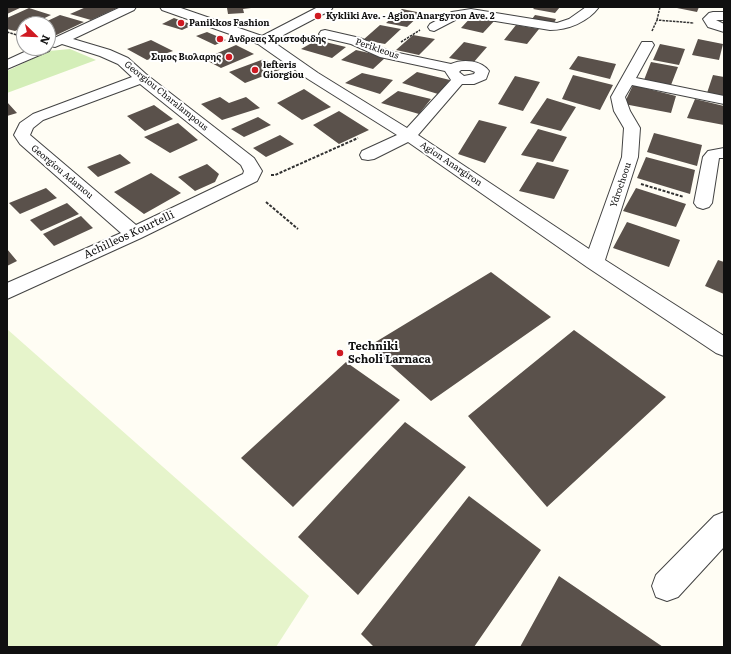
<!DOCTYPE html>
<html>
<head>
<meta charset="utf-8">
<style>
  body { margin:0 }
  #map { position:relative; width:731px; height:654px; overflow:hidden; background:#fffdf4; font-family:Literata,serif }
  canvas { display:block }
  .frame { position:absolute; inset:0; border:8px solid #101010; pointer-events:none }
  .north { position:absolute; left:16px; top:16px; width:40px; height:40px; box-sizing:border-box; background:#fff; border:1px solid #9f9f9f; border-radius:50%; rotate:113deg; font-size:11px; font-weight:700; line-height:16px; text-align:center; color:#101010 }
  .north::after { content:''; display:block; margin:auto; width:14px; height:18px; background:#cf1a22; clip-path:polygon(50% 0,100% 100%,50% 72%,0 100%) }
</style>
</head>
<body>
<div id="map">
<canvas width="731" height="654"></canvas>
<div class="frame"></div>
<div class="north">N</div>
</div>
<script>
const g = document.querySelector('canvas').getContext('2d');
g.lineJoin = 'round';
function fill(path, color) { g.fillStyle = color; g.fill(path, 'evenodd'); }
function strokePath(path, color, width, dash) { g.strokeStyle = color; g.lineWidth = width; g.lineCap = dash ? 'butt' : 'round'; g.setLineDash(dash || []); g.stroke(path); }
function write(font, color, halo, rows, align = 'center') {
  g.font = font + ' Literata,serif'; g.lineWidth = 4; g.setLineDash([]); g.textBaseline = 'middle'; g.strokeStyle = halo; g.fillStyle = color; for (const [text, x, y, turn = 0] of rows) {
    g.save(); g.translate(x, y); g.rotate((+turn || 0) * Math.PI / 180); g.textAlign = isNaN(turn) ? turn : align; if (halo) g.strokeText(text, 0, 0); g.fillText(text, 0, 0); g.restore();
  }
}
fill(new Path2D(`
  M70 49 96 60 7 93V71L49 51Z`), '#d4eeb8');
fill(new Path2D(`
  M7 329 309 596 276 647H7Z`), '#e6f4cb');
fill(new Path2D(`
  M7 7H22L7 14Z
  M86 7H115L117 8 91 20 70 14Z
  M231 7H251V8L243 9 244 13 228 14 227 8Z
  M535 7H560L555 13 533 9Z
  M672 7H699L697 12Z
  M29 8 51 15 32 24H24V27L15 31 7 29V18Z
  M402 9 422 13 407 27 386 23Z
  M474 14 496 19 483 33 461 28Z
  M60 15 84 22 48 39V24H41Z
  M535 15 556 19 554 23 532 19Z
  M174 18 193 25 182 30 162 24Z
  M380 25 401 29 385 44 363 40Z
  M516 25 539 29 527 44 504 40Z
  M207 32 226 40 215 45 196 36Z
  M413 35 435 39 419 55 396 50Z
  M698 39 723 44 719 60 692 55Z
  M151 40 173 51 147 60 127 49Z
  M317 40 346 47 332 58 301 49Z
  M464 42 487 47 473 63 449 58Z
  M660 44 685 49 679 65 653 60Z
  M236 45 254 54 221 68 204 59Z
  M356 50 386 57 373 69 341 60Z
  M578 56 616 64 610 79 569 69Z
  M264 59 282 69 245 83 229 72Z
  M651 62 678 67 671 85 644 80Z
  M417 72 450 80 438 94 402 83Z
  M362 73 393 80 380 94 345 83Z
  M573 75 613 85 600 110 562 99Z
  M713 75 724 77V97L707 93Z
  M515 76 540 82 523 111 498 104Z
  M633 85 676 96 671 113 624 104Z
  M304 89 331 107 302 120 277 103Z
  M398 91 431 99 419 114 381 103Z
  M220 97 229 103 246 97 260 108 222 120 201 104Z
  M547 98 576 107 561 131 530 123Z
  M695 99 724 106V125L687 118Z
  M7 102 17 113 7 116Z
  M154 105 173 119 145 131 127 116Z
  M339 111 369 130 339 144 313 125Z
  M258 117 271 125 244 137 231 129Z
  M479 120 507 127 485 163 458 154Z
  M178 123 198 140 170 153 144 137Z
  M538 129 567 137 553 162 521 155Z
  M654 133 702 145 697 166 647 152Z
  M280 135 294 144 266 157 253 148Z
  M120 154 131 163 98 177 87 167Z
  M646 157 695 170 690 194 637 178Z
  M537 162 569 170 554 199 519 191Z
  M207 164 219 174 215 182 195 191 178 177Z
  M151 173 181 193 144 214 114 192Z
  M46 188 57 198 20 214 9 203Z
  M636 188 686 204 676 227 623 211Z
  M67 203 79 214 41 231 30 220Z
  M81 216 93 228 54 246 43 234Z
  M627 222 680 240 669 267 613 248Z
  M7 249 17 261 7 266Z
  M718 260 724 262V294L705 286Z
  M491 272 551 317 431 401 369 346Z
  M574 330 666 397 547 507 468 416Z
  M346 362 400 400 293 507 241 458Z
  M405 422 466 467 358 595 298 537Z
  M469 496 541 550 474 647H374L361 634Z
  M559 576 663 647H520Z`), '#5a514b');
const minor = new Path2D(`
  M121 7H136L134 10 73 39 110 50 128 58 147 75 254 158 262 171 257 181 141 238 7 299V283L121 233 20 144 14 135 20 123 33 114 132 77 118 64 100 56 62 44 55 47 50 46 49 43 50 40ZM140 84 241 165 244 171 243 174 136 225 30 135 33 128 43 120Z
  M160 7H178L262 36 318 7H333L331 10 272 41 318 73 407 128 451 80 445 71 380 57 351 44 321 37 319 34 321 31 325 30 360 38 389 51 451 64C462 59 481 60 489 71L486 79 474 84H462L418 135 589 249 622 157 624 128 614 111 611 97 642 42H652L654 45 636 78 724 96V104L632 85 625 97 630 111 640 128 638 157 605 260 724 336V356L716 353 587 267 408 142 374 159 368 160 362 159 360 155 362 151 397 135 308 79 258 44 162 10ZM461 70H470L475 72 474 74 464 76 459 72Z
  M586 7H599C588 22 568 30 550 30L471 17 459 18 434 31 430 30 428 27 430 24 452 12 471 9 557 23 569 19Z
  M713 12H724V20H716L724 24V32L708 27 703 19 709 13Z
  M48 45 51 48 49 51 7 69V60L33 48H48Z
  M724 148V158H719L712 203 709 207 703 209 697 207 694 203 703 157 708 151Z
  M724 512V547L678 597 667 601 656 597 652 586 656 575 714 516Z`);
strokePath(minor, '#434343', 2);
strokePath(new Path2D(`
  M657 20 660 7
  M652 31 657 20 694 23
  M7 32 24 37
  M401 42 420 30`), '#323232', 1.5, [2.5, 1]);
strokePath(new Path2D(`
  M271 175H275L358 138
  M641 184 684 197
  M266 202 298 229`), '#323232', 2, [3, 1.5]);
fill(minor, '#fff');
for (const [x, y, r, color] of [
  [318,16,4,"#cf1a22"],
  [181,23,4,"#cf1a22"],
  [220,39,4,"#cf1a22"],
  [229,57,4,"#cf1a22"],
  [255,70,4,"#cf1a22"],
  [340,353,4,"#cf1a22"]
]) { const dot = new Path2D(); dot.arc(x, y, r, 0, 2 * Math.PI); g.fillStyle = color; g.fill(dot); strokePath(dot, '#fff', 1.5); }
write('bold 9px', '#101010', '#fff', [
  ["Kykliki Ave. - Agion Anargyron Ave. 2",326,16],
  ["Panikkos Fashion",189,23],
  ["Ανδρεας Χριστοφιδης",228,39],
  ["Σιμος Βιολαρης",221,57,"right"],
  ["lefteris",263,65],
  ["Giorgiou",263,75]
], 'left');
write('9px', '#101010', '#fff', [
  ["Perikleous",377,49,19],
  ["Georgiou Charalampous",166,96,39],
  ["Agion Anargiron",451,164,34],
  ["Georgiou Adamou",62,172,40],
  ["Ydrochoou",621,185,-71]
]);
write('11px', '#101010', '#fff', [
  ["Achilleos Kourtelli",129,235,-25]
]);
write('bold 11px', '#101010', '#fff', [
  ["Techniki",348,347],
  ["Scholi Larnaca",348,360]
], 'left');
</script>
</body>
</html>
